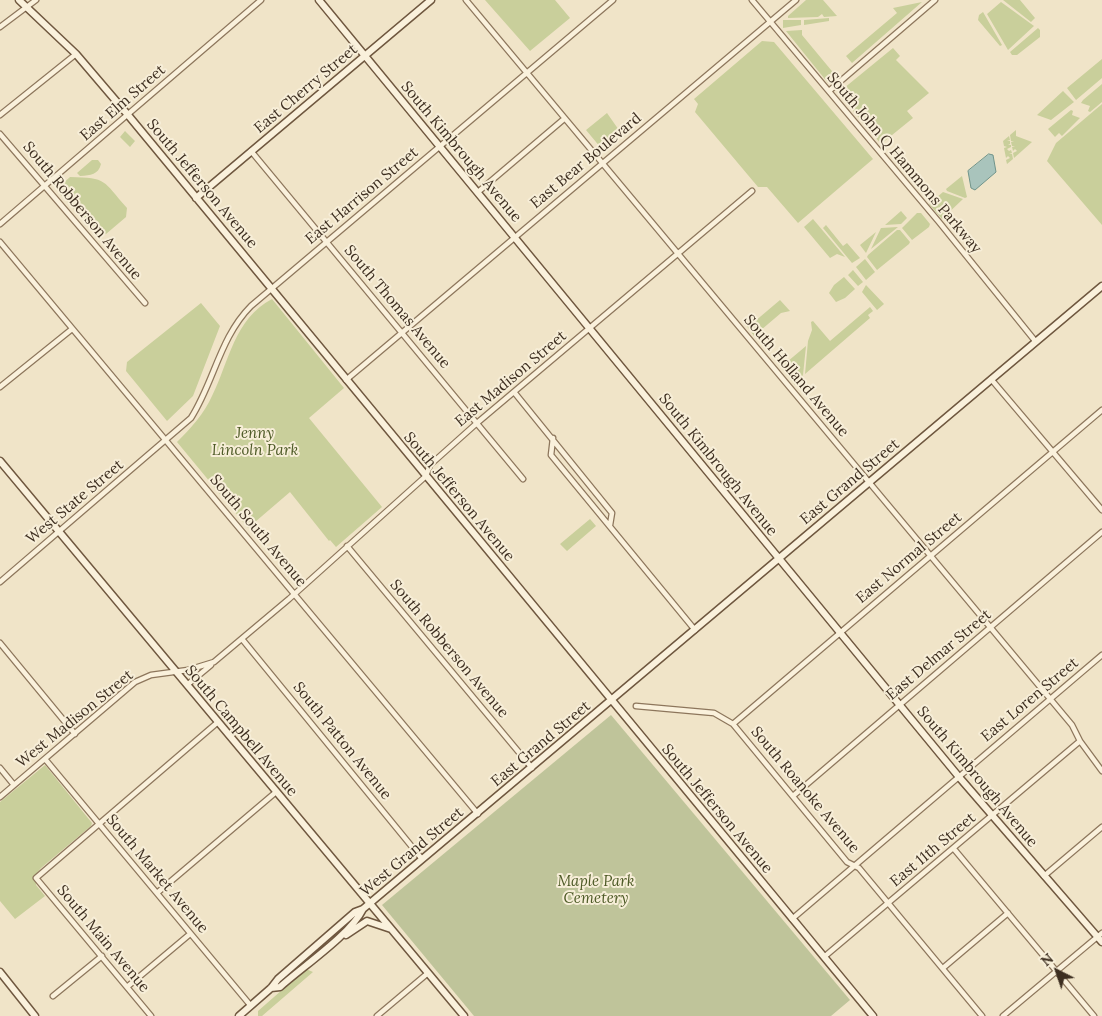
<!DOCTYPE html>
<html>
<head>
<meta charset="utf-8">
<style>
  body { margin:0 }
  #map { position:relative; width:1102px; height:1016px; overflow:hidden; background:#f0e4c8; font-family:Lora,serif }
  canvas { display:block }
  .north { position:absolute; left:1032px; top:946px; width:50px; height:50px; -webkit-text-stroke:4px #f7eed8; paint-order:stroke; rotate:319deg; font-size:14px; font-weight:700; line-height:20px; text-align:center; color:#3d2e20 }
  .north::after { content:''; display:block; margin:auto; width:18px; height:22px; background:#3d2e20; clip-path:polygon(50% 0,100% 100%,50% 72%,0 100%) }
</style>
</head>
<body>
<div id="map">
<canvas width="1102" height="1016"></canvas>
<div class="north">N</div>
</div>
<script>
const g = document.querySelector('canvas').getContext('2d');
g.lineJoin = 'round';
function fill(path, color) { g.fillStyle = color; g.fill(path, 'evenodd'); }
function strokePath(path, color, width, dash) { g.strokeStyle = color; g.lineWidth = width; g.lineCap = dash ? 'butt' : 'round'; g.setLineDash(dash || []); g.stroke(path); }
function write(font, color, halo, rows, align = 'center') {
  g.font = font + ' Lora,serif'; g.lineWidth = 4; g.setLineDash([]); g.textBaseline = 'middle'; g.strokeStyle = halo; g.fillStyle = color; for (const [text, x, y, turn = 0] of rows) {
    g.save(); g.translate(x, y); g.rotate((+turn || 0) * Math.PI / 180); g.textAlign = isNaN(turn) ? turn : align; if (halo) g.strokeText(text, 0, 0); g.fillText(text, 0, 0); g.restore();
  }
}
fill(new Path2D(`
  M485 0H555L570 18 530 51Z
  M806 0H823L837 16 824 17 822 14 818 17 788 18V16Z
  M1003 0H1020L1035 18 1031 22Z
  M922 2 852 63 846 56 897 13 893 8Z
  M1001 2 1034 26 1008 50 987 14Z
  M983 12 1002 45 1000 46 978 20 979 15Z
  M829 18V21L804 25V20Z
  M783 20H801V25L783 28Z
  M1038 28 1040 30V37L1017 55H1012L1010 52Z
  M802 30V35L836 76 828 83 786 31Z
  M762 41 774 42 873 159 798 223 767 187H758L695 112 698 104 694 99Z
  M893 48 900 56 896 60 929 93 907 111 913 118 881 144 838 93Z
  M1102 59V78L1076 100 1067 88Z
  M1102 84V102L1090 112 1088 111 1090 106 1081 103 1083 100Z
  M1063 91 1074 102 1051 120 1037 115Z
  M1102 104V225L1047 161 1056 143Z
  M1071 110 1073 111 1072 115 1080 118 1062 136 1059 133 1055 137 1048 129Z
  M607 113 621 133 601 148 586 130Z
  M1016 130V136L1032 142 1014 158 1013 153 1017 151 1015 149 1013 151 1012 147 1015 146H1012L1011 142 1014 141H1011L1010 135Z
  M125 131 135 141 130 147 120 137Z
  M1009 136 1010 140 1007 141H1010V144L1008 145H1011V147L1007 149 1009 151 1011 150 1012 153 1009 154H1012L1013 159 1007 164 1006 160 1010 158 1008 156 1006 158 1004 148 1007 147 1004 146 1003 141Z
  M92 160H98L101 164C98 175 91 175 80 176L77 173Z
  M962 176 967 197 965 198 947 191 946 189Z
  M70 177C108 178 102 180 127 208L126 217 106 234 97 235 59 193 60 186Z
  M943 192 963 199 942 219 929 204Z
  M901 211 907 218 901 224 885 225Z
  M917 213H921L930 224 929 227 912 240 902 228Z
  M813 219 845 257 837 254 830 258 804 227Z
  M826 225 843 246 847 243 860 258 852 263 823 228Z
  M898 227 871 249 881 228Z
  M897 230H900L910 242 909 244 877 270 867 257 868 255Z
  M876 232 866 253 860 245Z
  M865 259 875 272 866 280 856 267Z
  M853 270 863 282 858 286 848 275Z
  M844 277 855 289 845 298 836 302 829 293 834 285Z
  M866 285 884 304 877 310 862 292Z
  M272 299 344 388 309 418 382 507 336 547 330 540 329 541 290 492 248 528 177 442C191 428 204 414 212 396 229 362 234 319 272 299Z
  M780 300 790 311 781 313 754 336 746 325 750 320 754 322Z
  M201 303 220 326 193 396 167 421 126 371 127 362Z
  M870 307 873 311 868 315 870 318 805 374 808 341 812 330 811 322 813 321 830 341Z
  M806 346 803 375 795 385 781 367Z
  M590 519 596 526 567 551 560 544Z
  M45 765 92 823 91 826 41 868 37 873 36 885 45 896 15 919 0 901V802Z
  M306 969 313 972 262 1016H258V1011Z`), '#c9cf9b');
fill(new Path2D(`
  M611 715 850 1000 831 1016H474L382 905Z`), '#bfc49a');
const water = new Path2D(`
  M989 154 993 155 996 172 975 190 971 188 968 171Z`);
fill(water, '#a9c4bc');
strokePath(water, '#6f938a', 1);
const street = new Path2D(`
  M466 0 1072 725 1080 741 1102 771
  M752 0 939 222 1036 342
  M0 27 36 0
  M829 91 935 0
  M0 115 76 54
  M0 134 145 303
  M251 151 523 479
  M478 192 564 119
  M0 224 261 0
  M0 242 478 814
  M991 379 1102 510
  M346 380 796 0
  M0 387 72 329
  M514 392 612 513 610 525
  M553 438 551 455 695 630
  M347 546 532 768
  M0 582 191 418C214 382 220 337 251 306L613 0
  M242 639 422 859
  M0 643 75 734
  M187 685 211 665
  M636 706 714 713 733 724 847 862 859 868 982 1016
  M733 724 1102 410
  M45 759 251 1006
  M0 768 14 785
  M793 796 1102 532
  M0 797 135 682 151 675 188 670 214 662 289 599 426 476 430 465 477 423 752 191
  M954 849 1094 1016
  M1044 876 1102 827
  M157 893 276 792
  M792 919 1102 655
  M824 957 1080 741
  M943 968 1008 913
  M127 987 190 934
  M53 996 102 956
  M151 1016 36 878 218 722
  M377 1016 428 973
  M1003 1016 1102 933`);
const secondary = new Path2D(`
  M19 0 76 54 128 115 873 1016
  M319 0 959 777 1102 942
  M196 198 431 0
  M0 461 464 1016
  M346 935 367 921 391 929
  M0 972 35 1016
  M271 988 280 987C302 967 351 934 363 909
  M239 1016 271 988 278 979 355 912 363 909 1102 286`);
strokePath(street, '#8d765c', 7);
strokePath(secondary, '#6f573f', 9);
strokePath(street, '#faf1dc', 4.5);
strokePath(secondary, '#faf1dc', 6);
write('15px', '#3d2e20', '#f7eed8', [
  ["East Cherry Street",306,89,-40],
  ["East Elm Street",123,103,-41],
  ["South Kimbrough Avenue",461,152,50],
  ["East Bear Boulevard",586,161,-40],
  ["South John Q Hammons Parkway",904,163,50],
  ["South Jefferson Avenue",202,184,50],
  ["East Harrison Street",362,196,-40],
  ["South Robberson Avenue",82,211,50],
  ["South Thomas Avenue",397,307,50],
  ["South Holland Avenue",796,376,50],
  ["East Madison Street",511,379,-40],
  ["South Kimbrough Avenue",718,465,51],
  ["East Grand Street",850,482,-40],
  ["South Jefferson Avenue",459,497,50],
  ["West State Street",75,502,-40],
  ["South South Avenue",258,531,50],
  ["East Normal Street",909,558,-40],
  ["South Robberson Avenue",449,649,50],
  ["East Delmar Street",939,655,-40],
  ["East Loren Street",1030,700,-40],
  ["West Madison Street",75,719,-39],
  ["South Campbell Avenue",241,731,50],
  ["South Patton Avenue",342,741,51],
  ["East Grand Street",541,744,-40],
  ["South Kimbrough Avenue",977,777,50],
  ["South Roanoke Avenue",805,790,50],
  ["South Jefferson Avenue",717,809,50],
  ["East 11th Street",933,850,-40],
  ["West Grand Street",412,852,-40],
  ["South Market Avenue",157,874,50],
  ["South Main Avenue",103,939,50]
]);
write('italic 15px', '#4d5a26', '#f7eed8', [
  ["Jenny",255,434],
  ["Lincoln Park",255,451],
  ["Maple Park",596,882],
  ["Cemetery",596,899]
]);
</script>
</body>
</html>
